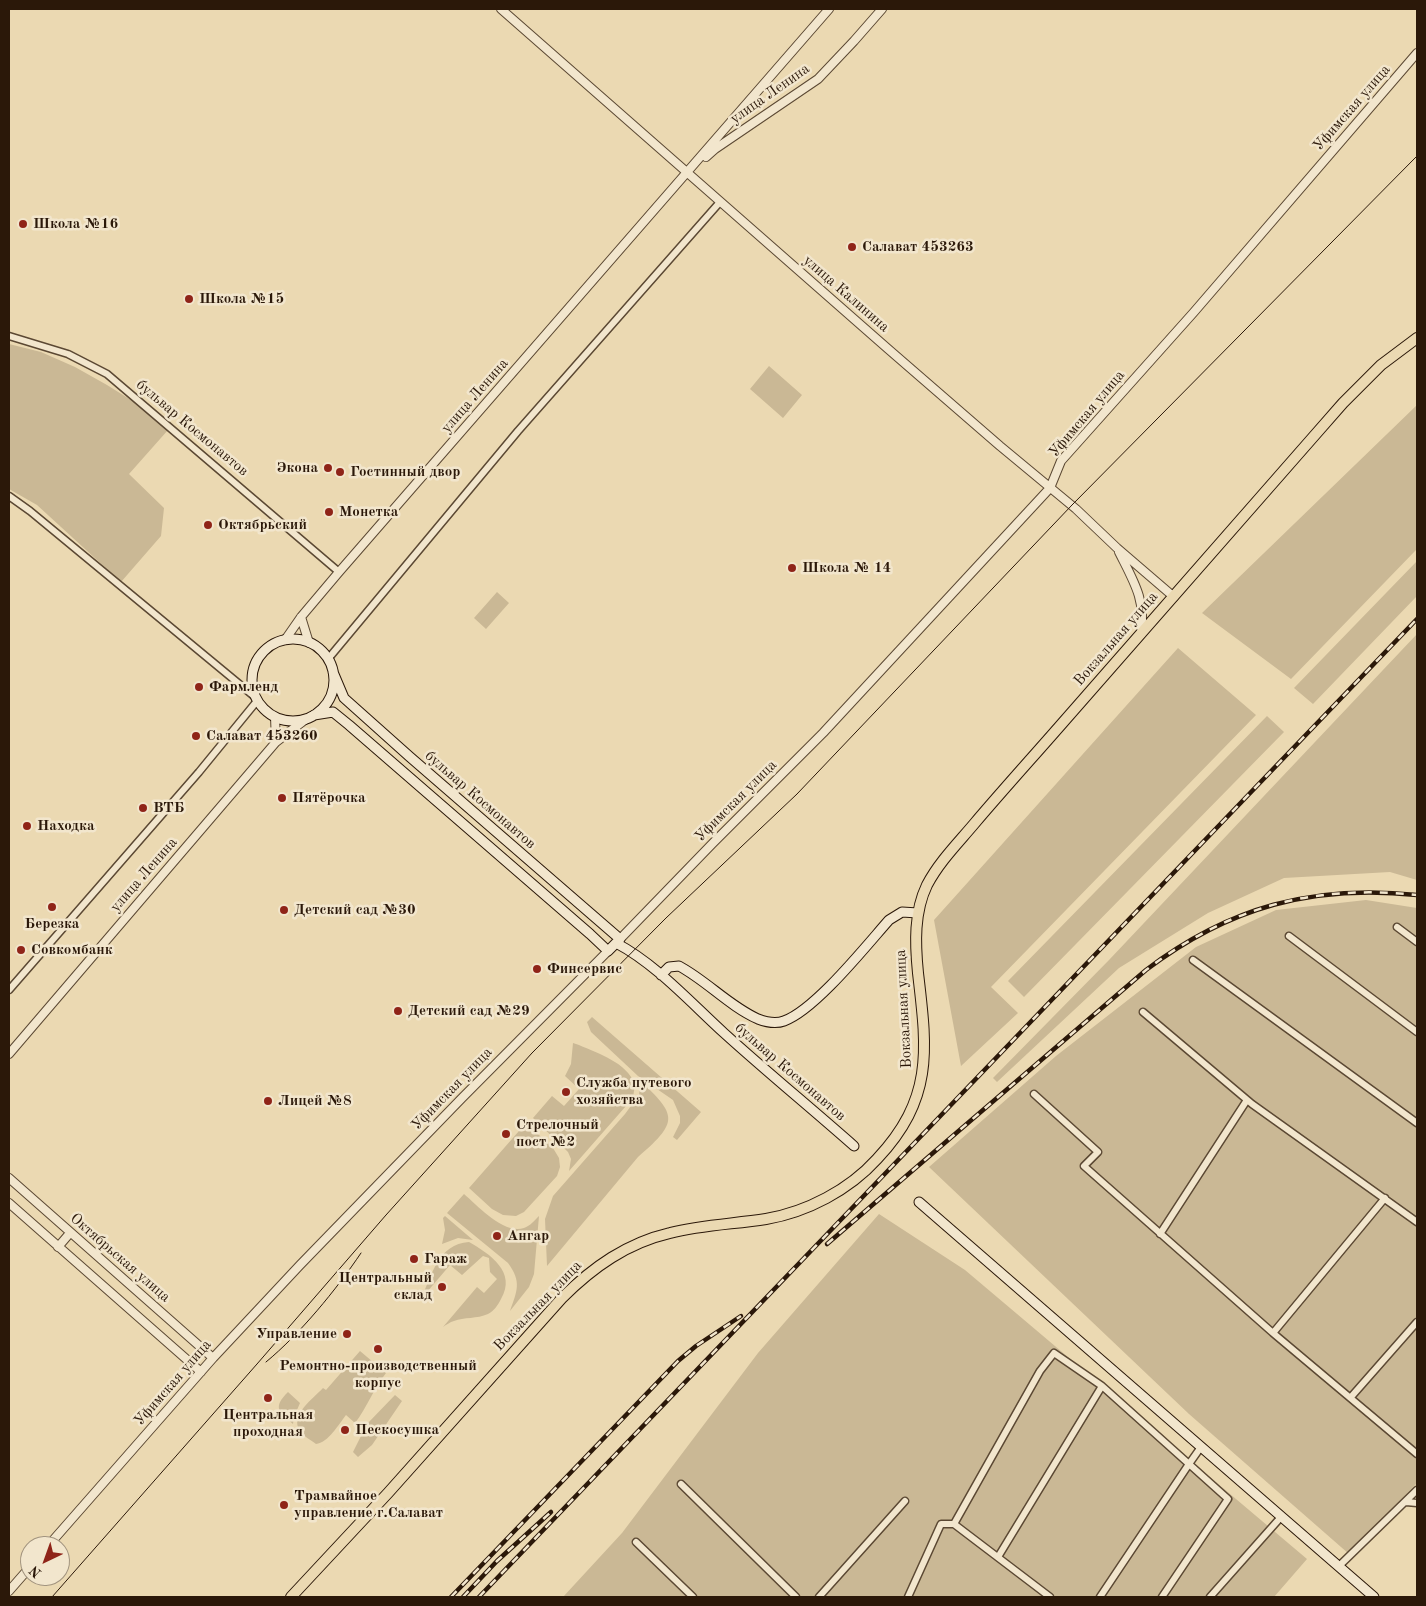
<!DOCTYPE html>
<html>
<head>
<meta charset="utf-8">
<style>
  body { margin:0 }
  #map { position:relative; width:1426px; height:1606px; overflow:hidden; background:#ebd9b2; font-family:"Old Standard TT",serif }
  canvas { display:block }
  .frame { position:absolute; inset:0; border:10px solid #2b1809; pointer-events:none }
  .north { position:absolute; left:20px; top:1536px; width:50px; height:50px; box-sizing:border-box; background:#f2e6cd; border:1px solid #a2947f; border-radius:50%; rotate:222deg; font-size:14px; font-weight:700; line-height:20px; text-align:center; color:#2b1809 }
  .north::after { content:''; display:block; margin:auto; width:18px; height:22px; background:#8f2418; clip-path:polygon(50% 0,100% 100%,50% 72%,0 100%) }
</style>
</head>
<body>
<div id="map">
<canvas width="1426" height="1606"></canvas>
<div class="frame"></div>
<div class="north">N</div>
</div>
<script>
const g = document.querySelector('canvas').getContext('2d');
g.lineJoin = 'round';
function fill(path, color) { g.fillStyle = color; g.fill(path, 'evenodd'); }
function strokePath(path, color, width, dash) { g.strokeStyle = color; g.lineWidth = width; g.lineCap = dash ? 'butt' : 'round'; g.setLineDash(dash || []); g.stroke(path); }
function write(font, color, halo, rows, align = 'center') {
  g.font = font + ' "Old Standard TT",serif'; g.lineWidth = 5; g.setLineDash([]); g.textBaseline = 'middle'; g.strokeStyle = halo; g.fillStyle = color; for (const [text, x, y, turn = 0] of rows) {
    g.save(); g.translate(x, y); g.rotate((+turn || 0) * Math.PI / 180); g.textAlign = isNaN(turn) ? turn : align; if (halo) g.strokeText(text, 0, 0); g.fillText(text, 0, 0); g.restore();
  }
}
fill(new Path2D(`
  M9 344 41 352 75 367 107 385 139 405 168 430 129 474 164 508 161 536 121 582 37 505 9 489Z
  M769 366 802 395 783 418 750 389Z
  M1417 405V549L1291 679 1202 613Z
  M1417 561V596L1313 704 1294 688Z
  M497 592 509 603 486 629 474 618Z
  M1417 634V880L1390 872 1284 878 1208 913 1119 968 997 1082 993 1078 1109 960Z
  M1178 648 1256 715 991 987 1018 1013 961 1066 934 920Z
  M1267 716 1284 732 1024 997 1008 981Z
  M1366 900 1417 908V1483L1349 1554 1189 1414 929 1167 1056 1056 1196 947 1276 910Z
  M592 1017 701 1112 677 1140 673 1137 680 1123V1116L673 1100 638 1076 591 1032 587 1022Z
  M573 1043 579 1045C599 1054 626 1062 635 1084L633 1098 569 1171 571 1159 568 1152 533 1118 552 1096 564 1106 579 1089 565 1076 571 1064Z
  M637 1077C674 1114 683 1119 638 1157L547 1266 545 1219 553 1196 625 1114 639 1095 640 1085Z
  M526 1123 553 1148 559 1158 560 1167 557 1176 524 1212 516 1216 503 1215 492 1209 469 1188Z
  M464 1194C478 1206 504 1235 524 1228 530 1226 535 1220 539 1216L534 1274 529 1287 510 1311C517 1291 522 1282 508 1263L447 1213Z
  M879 1214 965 1270 1307 1559 1274 1597H563L622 1533 758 1353Z
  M445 1216 473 1240 458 1238 442 1244 445 1230 443 1218Z
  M469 1242C490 1254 517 1272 501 1299 498 1305 494 1311 488 1314 477 1319 464 1317 454 1321 450 1322 446 1325 443 1327L477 1287 484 1293 497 1279 490 1272 489 1258 483 1256 462 1275 450 1265 421 1299C432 1275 438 1244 469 1242Z
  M360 1351 386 1373C373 1389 367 1408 355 1423L346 1415C339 1424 328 1443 316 1444 311 1440 303 1436 300 1431 289 1415 314 1398 323 1388L326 1390Z
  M288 1392 300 1403 294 1417 293 1424C279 1412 272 1408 288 1392Z
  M395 1395 402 1401 372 1445 358 1457 353 1452 367 1424Z`), '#cab895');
const minor = new Path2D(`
  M9 336 68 354 107 374 339 572
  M9 496 30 511 255 697
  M328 659 518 431 720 202
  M1397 927 1417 942
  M1289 936 1417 1032
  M1193 960 1417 1123
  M9 990 199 772 257 701
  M1143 1012 1252 1104 1417 1222
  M1034 1094 1098 1152 1084 1166 1273 1333 1417 1454
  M1160 1234 1247 1100
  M1273 1333 1385 1198
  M1351 1397 1417 1322
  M681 1484 796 1597
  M1406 1502 1417 1503
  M954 1524 1050 1597
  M636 1542 693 1597
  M998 1557 1102 1386
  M1339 1566 1417 1490
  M819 1597 905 1501
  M908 1597 941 1524H954L1040 1371 1054 1353 1102 1386 1189 1464 1100 1597
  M1162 1597 1228 1499 1189 1464 1201 1447
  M1210 1597 1281 1517`);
const tertiary = new Path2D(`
  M501 9 887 348 1000 446 1076 509 1117 548 1174 597
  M706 157 715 149 818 79 854 41 882 9
  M1119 552C1134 582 1146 600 1141 634
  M301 617 309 643
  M285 640 301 617 339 572 829 9
  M275 717 276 742
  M620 939 712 844 823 733 1050 488 1061 461 1194 312 1417 53
  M9 1054 276 742 306 719
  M9 1178 213 1358
  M9 1203 201 1372
  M58 1247 70 1233
  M48 1546 213 1358 300 1265 462 1098 608 951
  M9 1591 30 1567`);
const secondary = new Path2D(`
  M252 680a41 41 0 1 1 82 0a41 41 0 1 1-82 0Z
  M314 715 333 712 349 725 590 934 608 951 620 939 410 757 344 698 333 672
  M616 943C656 964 691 1003 724 1033 767 1072 811 1108 854 1146
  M661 975 669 967 679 966C707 981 729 1006 758 1019 766 1022 776 1024 784 1021 815 1010 866 946 889 920L902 912 918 913
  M919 1202 1374 1597`);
const primary = new Path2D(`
  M291 1597 388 1493 562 1298C593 1267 627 1243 670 1233 701 1225 734 1224 766 1219 807 1212 849 1190 877 1159 934 1098 927 1050 918 973 915 943 914 912 927 885 939 862 958 843 974 824 1002 791 1031 759 1059 727 1154 620 1248 511 1343 403L1381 365 1417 338`);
strokePath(minor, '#5b4833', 9);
strokePath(tertiary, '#5b4833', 10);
strokePath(secondary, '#2b1809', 11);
strokePath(primary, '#2b1809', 12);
strokePath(minor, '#f2e6cd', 6);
strokePath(tertiary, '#f2e6cd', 8);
strokePath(secondary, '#f2e6cd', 9);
strokePath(primary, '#ebd9b2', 10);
strokePath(new Path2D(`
  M266 1362C300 1334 336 1290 361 1253
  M52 1597 257 1364 386 1215 532 1053 666 918 797 794 1072 505 1417 156`), '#2b1809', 1);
const rail = new Path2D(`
  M827 1244 1146 970C1229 907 1313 884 1417 895
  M451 1597 678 1361 696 1346 741 1316
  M463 1597 497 1561 551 1512
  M479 1597 1417 619`);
strokePath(rail, '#2b1809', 4.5);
strokePath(rail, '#f2e6cd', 2.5, [8]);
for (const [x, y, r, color] of [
  [23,224,5,"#8f2418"],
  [852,247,5,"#8f2418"],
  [189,299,5,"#8f2418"],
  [328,468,5,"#8f2418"],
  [340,472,5,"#8f2418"],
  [329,512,5,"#8f2418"],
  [208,525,5,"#8f2418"],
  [792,568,5,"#8f2418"],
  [199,687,5,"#8f2418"],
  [196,736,5,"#8f2418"],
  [282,798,5,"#8f2418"],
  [143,808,5,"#8f2418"],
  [27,826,5,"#8f2418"],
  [52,907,5,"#8f2418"],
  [284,910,5,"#8f2418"],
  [21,950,5,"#8f2418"],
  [537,969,5,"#8f2418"],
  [398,1011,5,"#8f2418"],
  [566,1092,5,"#8f2418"],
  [268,1101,5,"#8f2418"],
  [506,1134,5,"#8f2418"],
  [497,1236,5,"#8f2418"],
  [414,1259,5,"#8f2418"],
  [442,1287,5,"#8f2418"],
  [347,1334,5,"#8f2418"],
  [378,1349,5,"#8f2418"],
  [268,1398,5,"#8f2418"],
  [345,1430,5,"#8f2418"],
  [284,1505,5,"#8f2418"]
]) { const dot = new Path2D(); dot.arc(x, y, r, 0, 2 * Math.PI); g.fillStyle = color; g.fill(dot); strokePath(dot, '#f2e6cd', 2); }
write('15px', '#2b1809', '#f2e6cd', [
  ["улица Ленина",770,94,-35],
  ["Уфимская улица",1352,108,-49],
  ["улица Калинина",846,294,41],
  ["улица Ленина",475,396,-49],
  ["Уфимская улица",1087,414,-50],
  ["бульвар Космонавтов",192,428,40],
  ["Вокзальная улица",1116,639,-49],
  ["бульвар Космонавтов",480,800,41],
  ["Уфимская улица",736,801,-45],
  ["улица Ленина",144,875,-49],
  ["Вокзальная улица",904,1009,-93],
  ["бульвар Космонавтов",790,1072,41],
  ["Уфимская улица",452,1089,-46],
  ["Октябрьская улица",120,1258,41],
  ["Вокзальная улица",538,1306,-46],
  ["Уфимская улица",173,1383,-49]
]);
write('bold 15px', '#2b1809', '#f2e6cd', [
  ["Школа №16",33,224],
  ["Салават 453263",862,247],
  ["Школа №15",199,299],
  ["Экона",318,468,"right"],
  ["Гостинный двор",350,472],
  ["Монетка",339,512],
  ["Октябрьский",218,525],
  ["Школа № 14",802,568],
  ["Фармленд",209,687],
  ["Салават 453260",206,736],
  ["Пятёрочка",292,798],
  ["ВТБ",153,808],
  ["Находка",37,826],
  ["Детский сад №30",294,910],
  ["Березка",52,924,"center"],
  ["Совкомбанк",31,950],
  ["Финсервис",547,969],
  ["Детский сад №29",408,1011],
  ["Служба путевого",576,1083],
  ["хозяйства",576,1100],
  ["Лицей №8",278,1101],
  ["Стрелочный",516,1125],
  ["пост №2",516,1142],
  ["Ангар",507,1236],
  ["Гараж",424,1259],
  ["Центральный",432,1278,"right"],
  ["склад",432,1295,"right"],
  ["Управление",337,1334,"right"],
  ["Ремонтно-производственный",378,1366,"center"],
  ["корпус",378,1383,"center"],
  ["Центральная",268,1415,"center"],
  ["проходная",268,1432,"center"],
  ["Пескосушка",355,1430],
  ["Трамвайное",294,1496],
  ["управление г.Салават",294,1513]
], 'left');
</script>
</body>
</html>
